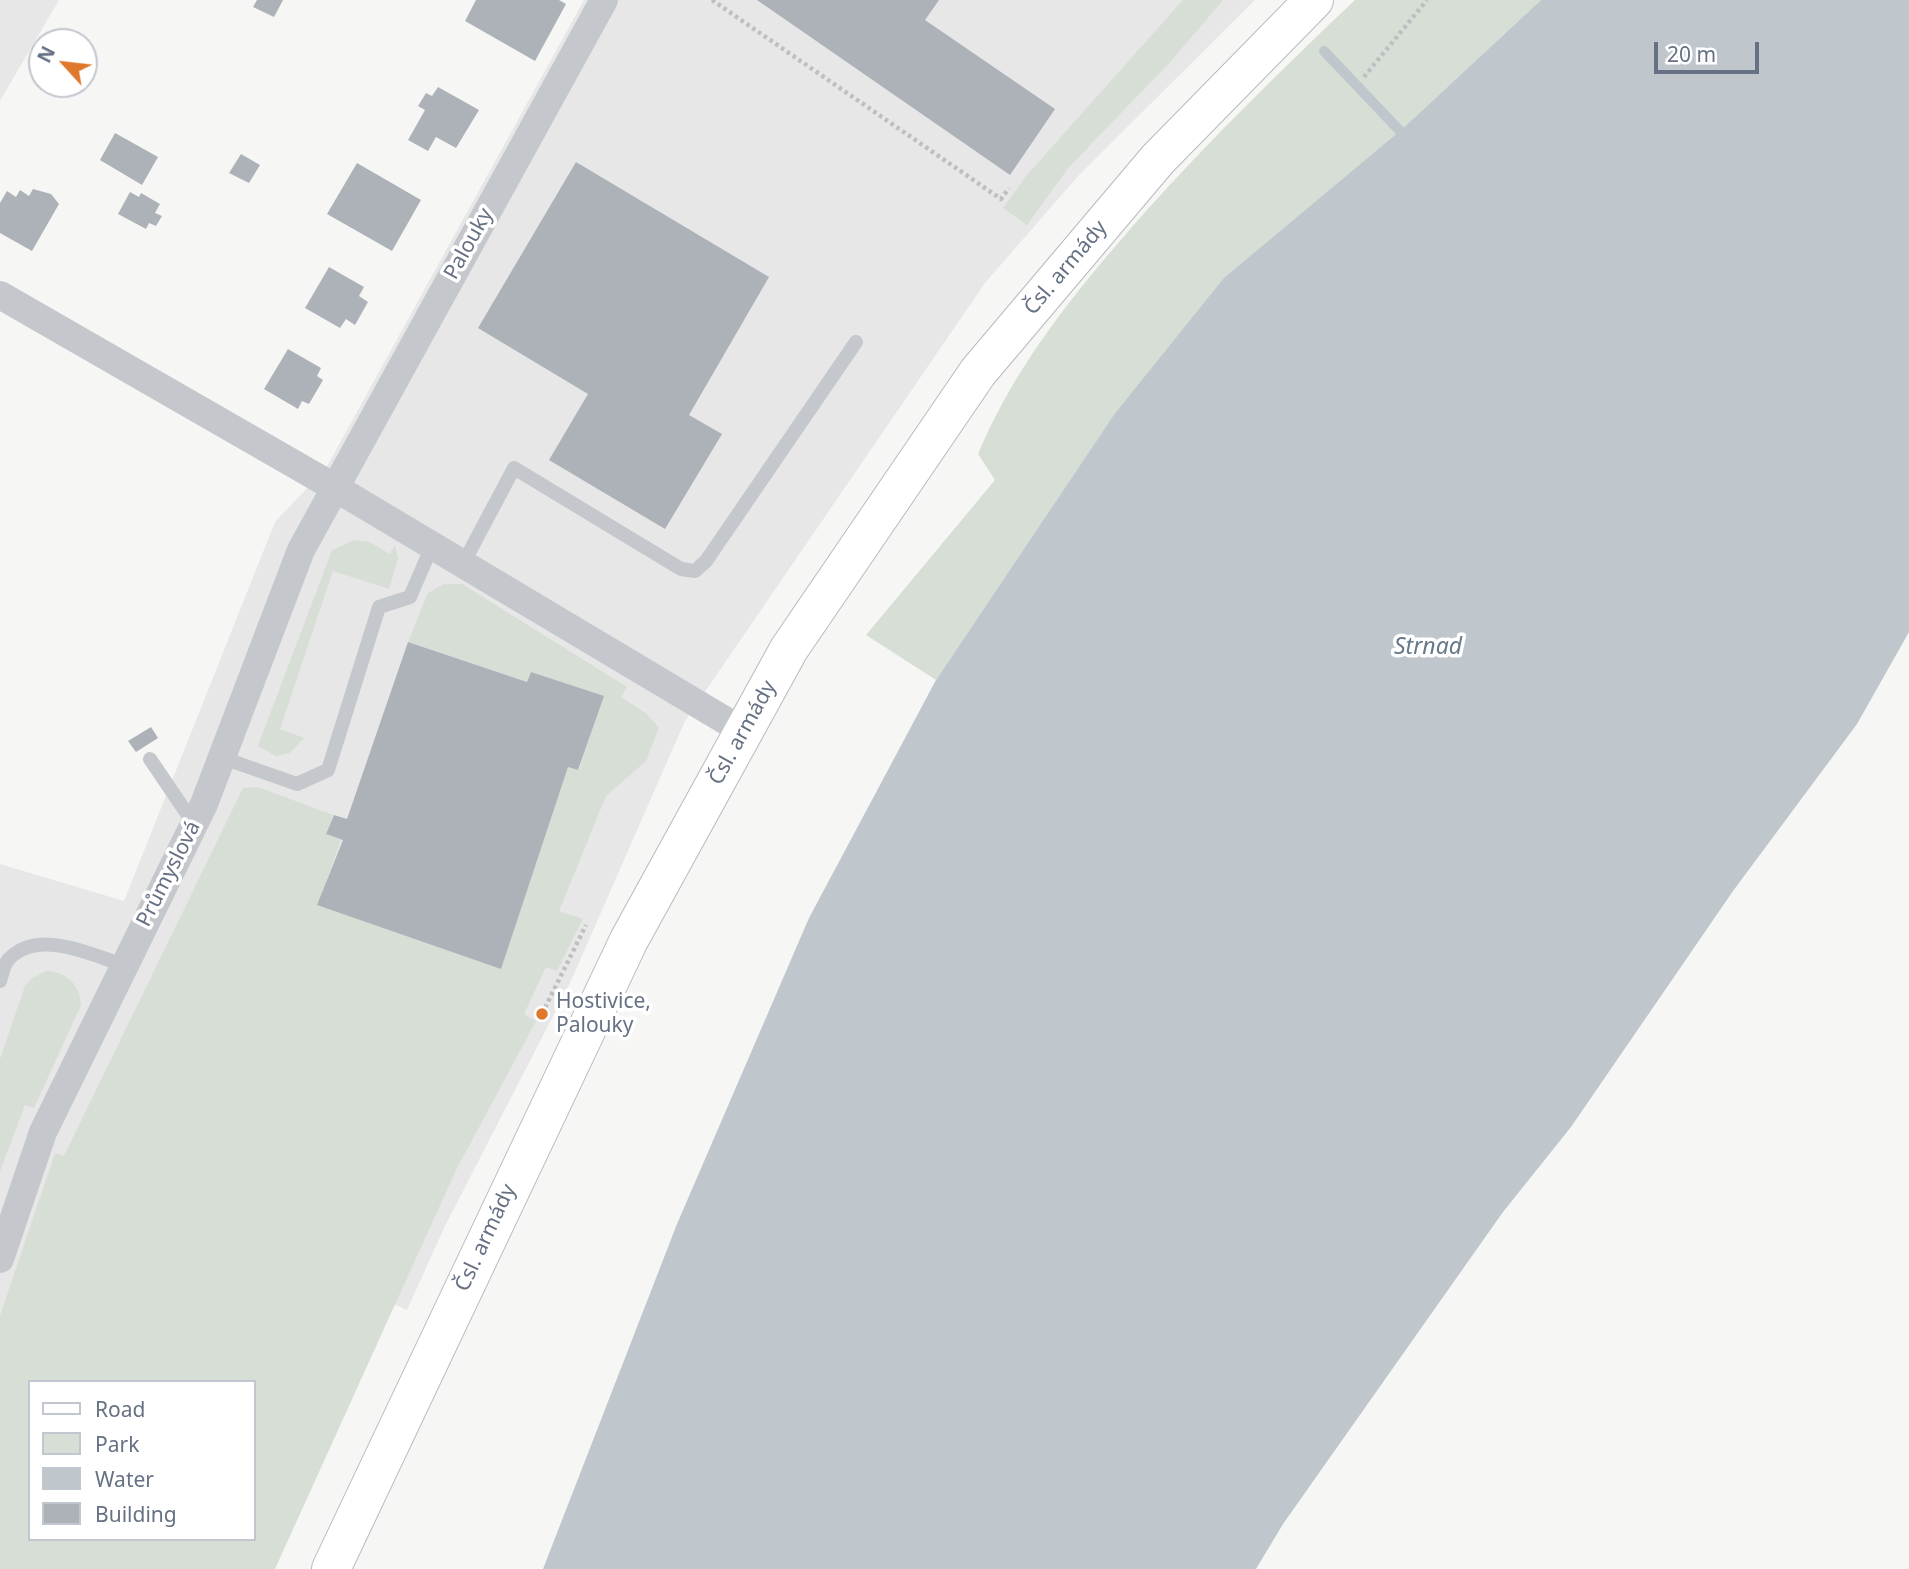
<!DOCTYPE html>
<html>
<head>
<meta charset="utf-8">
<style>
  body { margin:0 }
  #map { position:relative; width:1909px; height:1569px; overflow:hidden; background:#f6f7f4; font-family:"Noto Sans",sans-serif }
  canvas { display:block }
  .legend { position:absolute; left:28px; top:1380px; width:228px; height:161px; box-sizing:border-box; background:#fff; border:2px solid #c2c6ce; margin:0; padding:9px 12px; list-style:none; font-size:21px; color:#667184 }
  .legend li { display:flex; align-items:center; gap:14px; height:35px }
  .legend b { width:35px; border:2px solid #c2c6ce }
  .north { position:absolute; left:28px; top:28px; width:70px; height:70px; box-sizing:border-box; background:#fff; border:2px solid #c2c6ce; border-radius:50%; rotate:297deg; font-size:19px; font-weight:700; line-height:28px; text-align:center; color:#667184 }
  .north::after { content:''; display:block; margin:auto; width:24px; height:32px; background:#df782b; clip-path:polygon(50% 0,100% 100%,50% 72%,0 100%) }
  .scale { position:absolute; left:1654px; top:42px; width:105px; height:32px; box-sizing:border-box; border:4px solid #667184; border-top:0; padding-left:9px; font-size:21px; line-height:24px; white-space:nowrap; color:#667184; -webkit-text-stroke:5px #fff; paint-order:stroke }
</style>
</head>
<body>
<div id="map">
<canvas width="1909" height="1569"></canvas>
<ul class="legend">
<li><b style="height:9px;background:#fff"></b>Road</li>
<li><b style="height:19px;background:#d7ded5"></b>Park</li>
<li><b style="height:19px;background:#bfc6cc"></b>Water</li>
<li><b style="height:19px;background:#adb2b9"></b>Building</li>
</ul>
<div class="north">N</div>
<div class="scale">20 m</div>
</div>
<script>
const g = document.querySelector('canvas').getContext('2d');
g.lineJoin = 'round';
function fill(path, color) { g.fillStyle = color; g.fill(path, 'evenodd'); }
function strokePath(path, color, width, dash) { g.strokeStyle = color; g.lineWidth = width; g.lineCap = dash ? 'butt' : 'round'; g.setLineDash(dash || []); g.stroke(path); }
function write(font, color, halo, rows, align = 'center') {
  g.font = font + ' "Noto Sans",sans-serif'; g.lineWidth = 7; g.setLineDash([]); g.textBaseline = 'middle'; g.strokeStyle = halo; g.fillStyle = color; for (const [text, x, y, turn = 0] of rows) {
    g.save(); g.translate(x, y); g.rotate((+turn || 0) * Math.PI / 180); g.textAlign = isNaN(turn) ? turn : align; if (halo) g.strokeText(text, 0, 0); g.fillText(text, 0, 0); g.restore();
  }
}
fill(new Path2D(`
  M0 0H59L0 101Z
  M584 0H1255L1079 175 985 283 685 721 570 983 445 1226 407 1310 55 1154 0 1315V864L124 901 275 522 326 468Z`), '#e7e7e7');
fill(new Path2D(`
  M1183 0H1223L1171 61 1069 167 1027 225 1003 208 1027 175Z
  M1355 0H1541L1400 131 1113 416 936 680 866 635 995 480 978 454C1017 361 1080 286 1146 211 1212 138 1283 68 1355 0Z
  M354 540 369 542 390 554 395 545 398 559 389 589 333 571 280 729 304 738 290 753 276 756 258 746 332 550Z
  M444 584H462L627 687 621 697 647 714 659 728 646 761 606 796 559 911 583 919 557 971 546 967 524 1014 536 1021 456 1170 275 1569H0V1315L55 1153 64 1156 243 788 258 787 333 815 326 834 341 839 318 905 500 968 568 767 579 770 603 697 531 672 527 682 408 642 428 593ZM30 1382H254V1539H30Z
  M47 971C67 972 80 985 81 1005L34 1108 25 1105 0 1171V1059L25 986 32 978Z`), '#d7ded5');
fill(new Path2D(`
  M1541 0H1909V632L1857 724 1733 891 1571 1127 1503 1212 1283 1524 1256 1569H543L677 1224 809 918 936 680 1113 416 1224 278 1400 131Z`), '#bfc6cc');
strokePath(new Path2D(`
  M1324 51 1400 131`), '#bfc6cc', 10);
fill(new Path2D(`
  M257 0H283L274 17 253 7Z
  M476 0H559L566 4 535 61 465 21Z
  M757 0H939L925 20 1055 109 1010 175Z
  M438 87 479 110 456 148 436 137 428 151 408 140 425 110 418 106 426 93 432 96Z
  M115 133 158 157 142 185 100 160Z
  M241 154 260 165 249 183 229 173Z
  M576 162 769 277 689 415 722 434 665 529 549 460 588 394 478 328Z
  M357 163 421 200 392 251 327 214Z
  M33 189 51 194 59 204 32 251 0 233V203L7 191 16 197 20 190 29 196Z
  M130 192 139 197 141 193 160 204 155 213 162 216 156 226 149 223 146 229 118 214Z
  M329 267 364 287 359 296 368 302 355 325 346 319 340 328 305 308Z
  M288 349 321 368 317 376 323 380 309 404 302 401 298 409 264 389Z
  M408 642 527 682 531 672 604 696 578 770 568 767 501 969 317 905 343 840 326 834 334 815 347 819Z
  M151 727 158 738 136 752 128 741Z`), '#adb2b9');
const secondary = new Path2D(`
  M331 1569 629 940 789 649 978 372 1158 159 1314 0`);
strokePath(secondary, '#b6bac0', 40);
strokePath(new Path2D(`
  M712 0 1001 199 1009 188
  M1364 77 1427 0
  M542 1014 586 925`), '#bebfc2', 4.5, [3.5, 3.5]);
strokePath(new Path2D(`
  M463 564 514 468 681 569 695 571 706 561 856 342
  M220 757 297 784 328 770 379 607 410 597 432 546
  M150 759 194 824
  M0 981C2 975 4 965 8 960 37 928 90 954 123 965`), '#c4c7cb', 14);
strokePath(new Path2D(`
  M0 295 334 487 743 731
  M0 1259 43 1132 204 804 301 550 604 0`), '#c4c7cb', 28);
strokePath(secondary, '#fff', 38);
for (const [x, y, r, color] of [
  [542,1014,7,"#df782b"]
]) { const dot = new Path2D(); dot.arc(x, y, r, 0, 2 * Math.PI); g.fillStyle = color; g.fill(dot); strokePath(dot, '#fff', 2.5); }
write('21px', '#667184', '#fff', [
  ["Palouky",469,244,-61],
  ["Čsl. armády",1066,268,-50],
  ["Čsl. armády",743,733,-61],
  ["Průmyslová",169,874,-63],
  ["Čsl. armády",486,1238,-65]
]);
write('21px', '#667184', '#fff', [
  ["Hostivice,",556,1002],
  ["Palouky",556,1026]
], 'left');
write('italic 23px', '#677887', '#fff', [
  ["Strnad",1428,647]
]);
</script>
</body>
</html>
